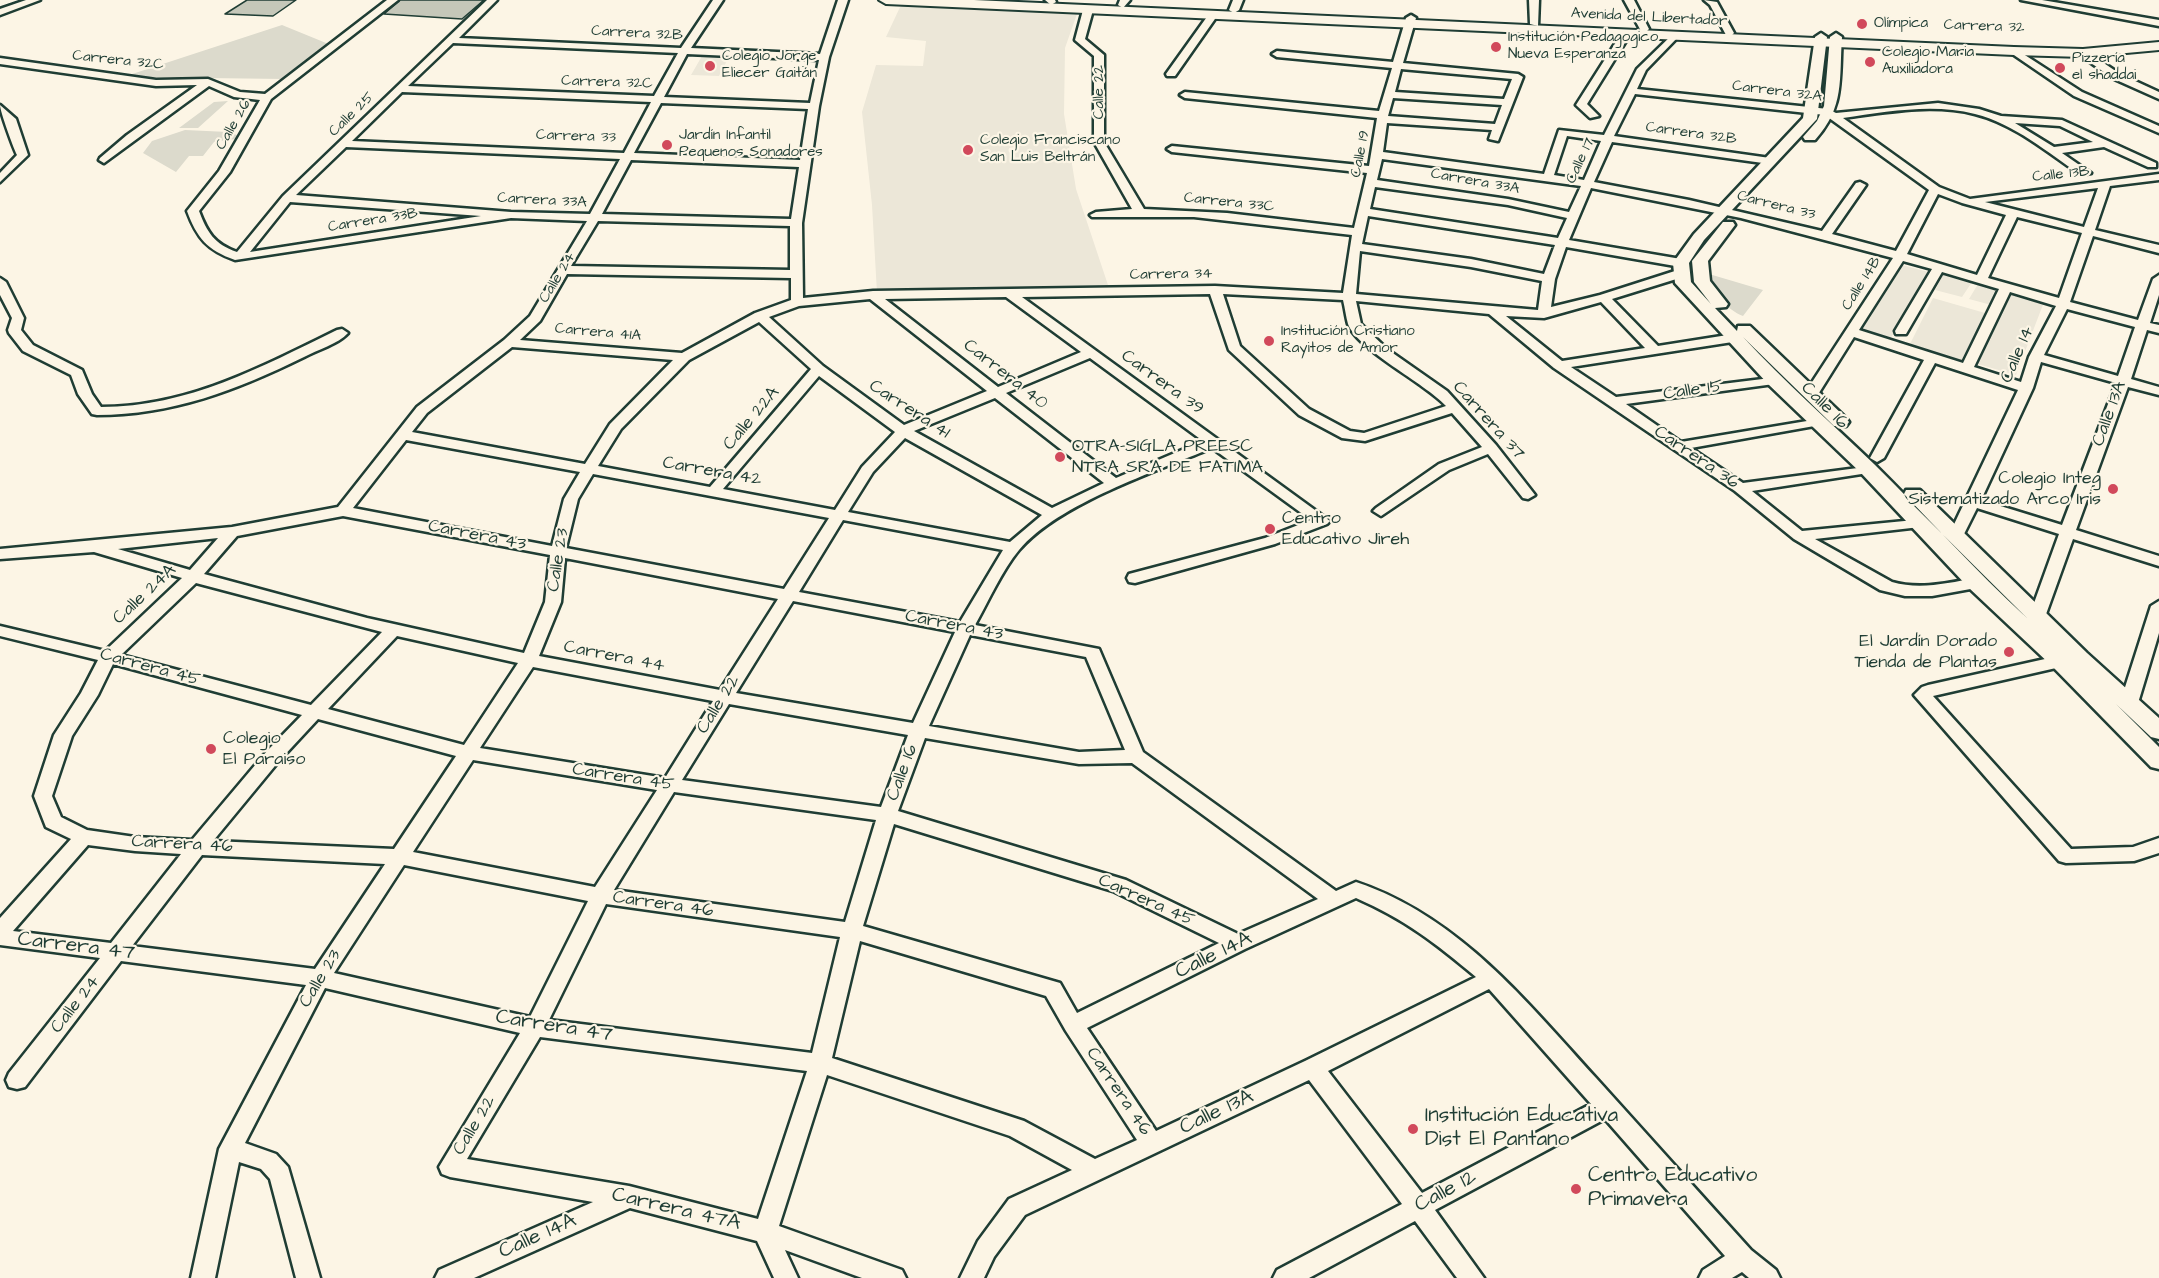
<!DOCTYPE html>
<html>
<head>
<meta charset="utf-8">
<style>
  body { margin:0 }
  canvas { display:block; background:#fcf5e5 }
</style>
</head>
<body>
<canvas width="2159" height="1278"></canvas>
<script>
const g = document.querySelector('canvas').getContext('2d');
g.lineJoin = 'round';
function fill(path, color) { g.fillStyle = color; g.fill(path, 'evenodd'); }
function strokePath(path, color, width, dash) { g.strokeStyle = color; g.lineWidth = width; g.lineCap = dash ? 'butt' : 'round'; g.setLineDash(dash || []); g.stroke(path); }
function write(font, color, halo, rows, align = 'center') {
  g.font = font + ' "Architects Daughter",sans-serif'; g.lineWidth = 4.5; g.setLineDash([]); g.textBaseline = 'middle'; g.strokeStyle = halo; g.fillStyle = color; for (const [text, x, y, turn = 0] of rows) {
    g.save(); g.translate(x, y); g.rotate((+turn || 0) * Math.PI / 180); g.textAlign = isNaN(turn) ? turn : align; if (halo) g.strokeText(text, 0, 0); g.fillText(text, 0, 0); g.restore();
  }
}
fill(new Path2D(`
  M901 5 1078 11 1065 48 1064 114 1076 189 1110 291 877 293 872 205 862 112 876 65 923 66 926 41 886 37Z
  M702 56 729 57 719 76 691 75Z
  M1902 265 1932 273 1890 339 1861 331Z
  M1943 275 1972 282 1962 297 1935 290Z
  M1978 284 2000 291 1995 306 1969 299Z
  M2008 292 2044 302 2016 375 1974 363Z
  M1933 298 1985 313 1964 361 1909 346Z`), '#ece7d8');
fill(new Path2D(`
  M282 25 331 45 285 79 123 77Z
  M228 101 198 128H179L214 102Z
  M185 130 228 132 237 135 236 139 214 142 203 156H189L176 172 143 153 152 141Z
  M1709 274 1763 290 1743 316C1727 310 1710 291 1709 274Z`), '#dcdacc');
const building = new Path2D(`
  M247 0H296L273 16 225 14Z
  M400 0H484L462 19 384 14Z`);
fill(building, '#c5c7b9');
strokePath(building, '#1f3d34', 1.5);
const minor = new Path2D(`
  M26 0H40L0 15V9Z
  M387 0H398L271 99 230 172 199 211C207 232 214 244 237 252L283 196 487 0H497L459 38 681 48 713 0H723L691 48 820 54 838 0H848L829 57 819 106 802 223 803 298 873 291 1215 286 1343 293 1352 235 1194 217H1092L1090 215 1096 212 1132 209 1094 142V56L1075 40 1083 10 1088 7 1093 10 1085 39 1104 55V142L1144 209 1227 213 1354 228 1367 173 1172 152 1167 149 1172 146 1369 166 1377 118 1185 98 1180 95 1185 92 1379 111 1392 68 1277 57 1272 54 1277 51 1393 62 1406 18 1411 15 1416 18 1403 63 1518 74 1523 77 1498 141 1489 139 1492 130 1387 123 1383 152 1544 174 1559 130 1604 135 1637 69 1674 33 1679 36 1646 70 1637 89 1828 109 1836 113 1938 103 1979 109 2001 116 2062 120 2156 163V167H2148L2104 147 2062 153 2091 173 2081 175C2048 153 2015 124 1975 114 1932 103 1886 112 1843 118L1939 187 1970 199 2159 174V180L2110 186 2095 230 2159 245V253L2093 236 2070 302 2138 320 2153 279 2159 275V295L2150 323 2159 325V333L2147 330 2131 379 2159 387V395L2128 387 2076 530 2159 556V566L2073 539 2045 617 2037 622 2029 617 2059 534 1977 508 1961 540H1951L1948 537 2018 390 1935 363 1884 458 1877 462 1870 458 1924 360 1854 337 1817 396H1807L1805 393 1893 258 1741 218 1591 188 1569 240 1681 259 1687 263 1681 267 1566 247 1555 279 1551 307 1600 295 1678 270H1686V276L1612 299 1658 346 1734 334 1741 338 1739 341 1571 367 1616 397 1779 377V383L1774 384 1626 404 1681 442 1825 418V424L1820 425 1691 448 1743 483 1873 466 1875 469 1868 473 1752 491 1802 531 1925 519 1928 522 1925 525 1920 527 1815 539 1892 582C1920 590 1948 583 1976 578L1982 579 1984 583 1976 588 1932 596H1905L1880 590 1794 539 1735 491 1554 368 1489 314 1356 301 1361 324 1387 349 1447 391 1496 445 1535 495 1528 499 1523 498 1488 454 1449 470 1381 516 1373 511 1376 508 1439 464 1482 447 1452 413 1365 441 1342 438 1299 415 1229 350 1210 294 1022 297 1330 521 1327 524 1275 544 1135 583 1129 582 1127 578 1129 574 1265 538 1311 520 1212 448C1155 472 1059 503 1019 550 1002 570 988 602 975 625L1099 649 1143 752 1336 891 1356 882C1458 916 1526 1001 1596 1078 1648 1135 1699 1193 1751 1250L1776 1270 1780 1278H1749L1742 1272 1732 1278H1699L1703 1270 1725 1256 1605 1119 1435 1210 1484 1278H1457L1415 1221 1309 1278H1273L1277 1270 1402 1204 1309 1080 1025 1215 994 1257 984 1278H960L978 1241 1009 1199 1072 1170 1010 1136 827 1075 779 1226 902 1270 906 1278H862L785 1250 798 1278H774L757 1241 630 1208 474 1278H435L439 1270 593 1202 450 1177 442 1174 439 1167 520 1033 325 988 245 1143 276 1154 288 1167 320 1278H296L270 1179 261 1169 239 1162 215 1278H191L219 1149 306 985 121 961 25 1087 17 1089 9 1087 6 1080 9 1073 100 958 0 945V918L71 839 46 827 34 796 54 735 81 693 98 660 0 636V626L105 651 182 578 94 552 0 559V549L232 527 338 507 417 407 504 340 530 316 587 221 511 218 235 260C207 250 197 238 187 211L219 171 260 100 234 97 209 86 104 163 99 160 100 158 127 135 197 85 156 86 0 64V58L156 80 208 79 240 92 265 94ZM453 43 678 53 654 96 408 86ZM687 54 819 60 810 103 664 97ZM1401 69 1512 79 1504 99 1395 92ZM402 92 651 102 624 153 352 141ZM1635 94 1825 115 1929 190 1896 251 1832 234 1866 185 1860 182 1856 183 1822 231 1689 200 1594 182 1612 142 1770 164 1775 161 1770 158 1614 136ZM1393 98 1502 105 1495 124 1388 116ZM661 103 808 109 800 160 634 153ZM2015 123 2060 126 2093 142 2054 147ZM1567 136 1601 141 1584 180 1554 175ZM346 147 620 159 590 214 511 212 296 195ZM1382 159 1581 186 1569 212 1508 199 1377 180ZM631 160 799 167 791 219 602 214ZM1375 187 1508 205 1567 218 1558 238 1370 209ZM2098 188 2084 227 1985 202ZM1938 194 1962 203 2006 215 1977 275 1907 254ZM290 202 481 216 250 252ZM1368 216 1555 245 1544 274 1471 259 1362 244ZM2017 217 2082 233 2059 298 1988 278ZM598 221 790 226V270L571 266ZM1360 251 1471 267 1542 281 1538 310 1356 294ZM1903 261 1932 269 1895 331 1896 334H1906L1942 272 1999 289 1963 363 1859 330ZM567 274 791 278V300L755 313 682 353 520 340 540 321ZM2010 292 2056 306 2029 357 2021 382 1974 367ZM1223 294 1343 300C1345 308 1346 317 1348 324 1358 350 1425 383 1446 406L1364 433 1350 431 1309 409 1240 346ZM1006 297 1081 352 998 387 885 299ZM870 299 987 391 904 425 823 366 769 317 799 306ZM1601 302 1645 348 1562 361 1506 316 1544 318ZM2067 309 2135 327 2118 376 2044 355ZM759 322 811 369 710 487 598 466 621 429 689 360ZM512 347 673 360 610 424 585 464 412 432 427 413ZM1090 358 1203 441 1116 478 1006 393ZM2041 362 2116 383 2062 525 1981 500 2033 388ZM819 376 895 432 862 467 835 510 723 489ZM995 398 1104 483 1052 508 914 431ZM905 438 1042 515 1010 542 848 512 873 472ZM406 440 580 472 564 499 552 546 353 508ZM593 474 829 518 784 589 566 548 578 499ZM343 516 550 555 545 602 524 653 367 618 204 574 237 536ZM843 520 1003 550 960 622 799 592ZM218 538 190 570 118 549ZM565 558 778 599 720 690 539 656 561 602ZM196 583 382 632 311 705 121 655ZM793 601 955 632 913 723 736 693ZM970 635 1086 657 1125 750 1079 752 929 726ZM397 636 518 663 464 745 328 709ZM113 664 302 715 267 751 192 840 135 837 87 830 61 817 52 796 72 736 98 695ZM533 667 713 701 665 778 480 748ZM729 704 908 735 881 807 682 780ZM318 719 456 756 394 849 213 841 279 761ZM925 738 1079 764 1132 763 1318 899 1238 934 1126 880 898 811ZM473 760 657 790 595 887 413 852ZM674 792 876 820 845 922 614 890ZM894 824 1113 891 1219 943 1077 1013 1060 983 863 926ZM88 845 135 851 181 854 111 943 13 931ZM202 855 385 864 315 969 132 946ZM404 865 588 901 530 1017 334 973ZM1356 898C1406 920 1434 942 1476 977L1305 1061 1156 1131 1087 1028 1245 949ZM606 904 840 937 812 1053 549 1020ZM860 941 1046 996 1066 1031 1137 1140 1095 1159 1024 1121 832 1058ZM1489 989 1591 1104 1422 1193 1328 1071ZM540 1037 807 1071 758 1219 629 1186 467 1159Z
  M1045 0H1055L1056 2 1051 5Z
  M1120 0H1130L1123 8 1118 5Z
  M1233 0H1243L1239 10 1234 13 1229 10Z
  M1529 0H1539L1538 26 1530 24Z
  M1624 0H1634L1649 29 1647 31H1641Z
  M1704 0 1717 2 1734 33 1732 35H1726L1710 5Z
  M2021 0H2042L2159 20V26Z
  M1209 14 1217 16 1175 76H1167L1166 74Z
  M1623 31 1631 33 1587 104 1599 116 1590 118 1576 105Z
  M2014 48 2082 92 2159 126V133L2074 96 2011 53V49Z
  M2080 51H2086L2120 74 2159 92V99L2112 78 2080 55Z
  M0 105 16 119 28 155 0 182V173L17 155C13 147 0 111 0 105Z
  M0 278 6 282 24 318 21 330 33 345 82 370 92 394 101 407C188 407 261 367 337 330L342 329 348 333C338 344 317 350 304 357 237 390 172 415 97 415L92 414 78 394 71 375 23 351 9 333 8 330 12 318 0 295Z
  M2159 601V633L2138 703 2135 707H2123L2120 703 2151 606Z
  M2072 653 2080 659 2078 663 1933 696 2071 849 2133 847 2159 838V853L2134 861 2066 863 2059 861 1914 695 1922 687 1928 685Z`);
const tertiary = new Path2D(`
  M1821 33 1827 37 1817 119 1704 240 1689 263 1691 282 1711 304 1694 282 1692 261 1723 222H1733L1735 225 1708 261 1710 281 1728 304 1726 307 1715 308 1737 331 1738 326H1750L1846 418 1849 422 1846 426H1834L1743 337C1785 382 1830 422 1874 464 1926 515 1974 570 2028 619L1906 498 1904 494 1906 490H1920L2087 653 2159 718V739L2151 737 2116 704 2159 747V769L2151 767 2053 667 1969 588 1861 473 1768 384 1675 283 1673 263 1694 234 1803 118 1815 37Z
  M1836 33 1842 37C1839 79 1845 107 1815 140H1805L1803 137 1817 121 1824 106 1830 37Z`);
const secondary = new Path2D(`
  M879 0H974L2014 47 2083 49 2159 42V50L2083 57 2014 55 886 4Z`);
strokePath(minor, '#1f3d34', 5);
strokePath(tertiary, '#1f3d34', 5);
strokePath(secondary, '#1f3d34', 4);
fill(minor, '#fcf5e5');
fill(tertiary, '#fcf5e5');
fill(secondary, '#fcf5e5');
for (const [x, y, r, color] of [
  [1862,24,6,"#d1495b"],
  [1496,47,6,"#d1495b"],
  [1870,62,6,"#d1495b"],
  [710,66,6,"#d1495b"],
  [2060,68,6,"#d1495b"],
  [667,145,6,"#d1495b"],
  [968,150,6,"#d1495b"],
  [1269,341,6,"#d1495b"],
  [1060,457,6,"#d1495b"],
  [2113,489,6,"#d1495b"],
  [1270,529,6,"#d1495b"],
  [2009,652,6,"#d1495b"],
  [211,749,6,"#d1495b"],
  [1413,1129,6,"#d1495b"],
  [1576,1189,6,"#d1495b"]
]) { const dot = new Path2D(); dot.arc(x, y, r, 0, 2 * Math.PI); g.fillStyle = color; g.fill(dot); strokePath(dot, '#fcf5e5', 2); }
write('15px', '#1f3d34', '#fcf5e5', [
  ["Avenida del Libertador",1649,18,3],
  ["Carrera 32",1984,27,2],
  ["Carrera 32B",637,34,3],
  ["Carrera 32C",118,61,6],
  ["Carrera 32C",607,83,2],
  ["Calle 22",1100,92,-90],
  ["Carrera 32A",1777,92,7],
  ["Calle 25",352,115,-44],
  ["Calle 26",234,125,-60],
  ["Carrera 32B",1691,134,8],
  ["Carrera 33",576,137,2],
  ["Calle 19",1361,154,-79],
  ["Calle 17",1581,161,-65],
  ["Calle 13B",2061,175,-6],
  ["Carrera 33A",1475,182,10],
  ["Carrera 33A",542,201,3],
  ["Carrera 33C",1229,203,6],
  ["Carrera 33",1776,206,14],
  ["Carrera 33B",373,221,-9],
  ["Carrera 34",1171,275,-1],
  ["Calle 24",558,278,-59],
  ["Calle 14B",1862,284,-58],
  ["Carrera 41A",598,333,5]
]);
write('15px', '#1f3d34', '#fcf5e5', [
  ["Olímpica",1874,24],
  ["Institución Pedagogico",1508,38],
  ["Nueva Esperanza",1508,55],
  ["Colegio Maria",1882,53],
  ["Auxiliadora",1882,70],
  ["Colegio Jorge",722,57],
  ["Eliecer Gaitán",722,74],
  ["Pizzería",2072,59],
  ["el shaddai",2072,76],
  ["Jardín Infantil",679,136],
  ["Pequenos Sonadores",679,153],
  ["Colegio Franciscano",980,141],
  ["San Luis Beltrán",980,158],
  ["Institución Cristiano",1281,332],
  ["Rayitos de Amor",1281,349]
], 'left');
write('18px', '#1f3d34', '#fcf5e5', [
  ["Calle 14",2018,355,-67],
  ["Carrera 40",1005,375,38],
  ["Carrera 39",1162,383,36],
  ["Calle 15",1693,391,-8],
  ["Calle 16",1824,406,45],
  ["Carrera 41",909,410,33],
  ["Calle 13A",2110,414,-70],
  ["Calle 22A",752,419,-50],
  ["Carrera 37",1488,421,48],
  ["Carrera 36",1696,458,34],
  ["Carrera 42",712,472,10],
  ["Carrera 43",477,536,11],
  ["Calle 23",559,560,-81],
  ["Calle 24A",145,595,-43],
  ["Carrera 43",954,626,11],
  ["Carrera 44",614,657,11],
  ["Carrera 45",150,668,15],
  ["Calle 22",719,705,-58],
  ["Calle 16",903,773,-70],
  ["Carrera 45",623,778,9],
  ["Carrera 46",182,845,3],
  ["Carrera 45",1146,901,24],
  ["Carrera 46",663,905,8],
  ["Calle 23",321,979,-59],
  ["Calle 24",76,1005,-52],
  ["Carrera 46",1118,1092,56],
  ["Calle 22",475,1126,-59]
]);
write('18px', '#1f3d34', '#fcf5e5', [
  ["OTRA-SIGLA PREESC",1072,447],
  ["NTRA SRA DE FATIMA",1072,468],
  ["Colegio Integ",2101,479,"right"],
  ["Sistematizado Arco Iris",2101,500,"right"],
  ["Centro",1282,519],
  ["Educativo Jireh",1282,540],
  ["El Jardín Dorado",1997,642,"right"],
  ["Tienda de Plantas",1997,663,"right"],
  ["Colegio",223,739],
  ["El Paraiso",223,760]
], 'left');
write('21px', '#1f3d34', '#fcf5e5', [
  ["Carrera 47",76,947,7],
  ["Calle 14A",1214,956,-26],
  ["Carrera 47",554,1027,9],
  ["Calle 13A",1217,1113,-25],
  ["Calle 12",1446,1192,-28],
  ["Carrera 47A",676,1210,13],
  ["Calle 14A",538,1237,-24]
]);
write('21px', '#1f3d34', '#fcf5e5', [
  ["Institución Educativa",1425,1117],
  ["Dist El Pantano",1425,1141],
  ["Centro Educativo",1588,1177],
  ["Primavera",1588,1201]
], 'left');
</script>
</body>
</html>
